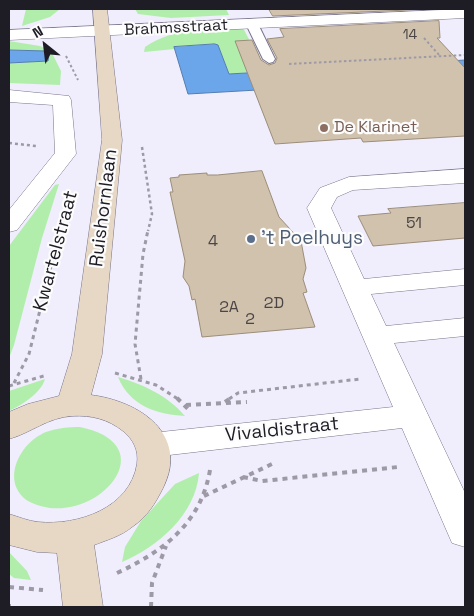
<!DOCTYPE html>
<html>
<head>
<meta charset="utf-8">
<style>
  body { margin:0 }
  #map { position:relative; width:474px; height:616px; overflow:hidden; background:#f0edfc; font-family:"Space Grotesk",sans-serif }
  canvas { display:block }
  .frame { position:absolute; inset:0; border:10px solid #1e1c24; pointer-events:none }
  .north { position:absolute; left:20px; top:20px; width:50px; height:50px; -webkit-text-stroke:4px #fcfcfc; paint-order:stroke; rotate:331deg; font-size:14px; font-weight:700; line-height:20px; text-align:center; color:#1e1c24 }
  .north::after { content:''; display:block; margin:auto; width:18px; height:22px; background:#1e1c24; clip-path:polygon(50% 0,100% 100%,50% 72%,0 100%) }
</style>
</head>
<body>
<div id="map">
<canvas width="474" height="616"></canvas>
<div class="frame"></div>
<div class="north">N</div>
</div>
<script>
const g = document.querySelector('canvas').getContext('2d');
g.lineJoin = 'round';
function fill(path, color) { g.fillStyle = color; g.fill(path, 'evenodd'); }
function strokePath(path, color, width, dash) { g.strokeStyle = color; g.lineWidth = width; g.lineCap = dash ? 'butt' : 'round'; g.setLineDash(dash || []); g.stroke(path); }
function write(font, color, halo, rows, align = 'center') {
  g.font = font + ' "Space Grotesk",sans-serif'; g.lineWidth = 4.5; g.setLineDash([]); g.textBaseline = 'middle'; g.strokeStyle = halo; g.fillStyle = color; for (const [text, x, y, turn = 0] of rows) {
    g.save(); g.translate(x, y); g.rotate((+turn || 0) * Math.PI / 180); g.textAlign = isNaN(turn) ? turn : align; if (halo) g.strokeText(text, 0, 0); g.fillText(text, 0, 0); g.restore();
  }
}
fill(new Path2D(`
  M26 9H60L50 17 22 26Z
  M135 9H226L229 15 171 18 138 14Z
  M243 28 266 71 229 74 218 45 215 44 175 47V49L144 52 145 47C174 27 209 29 243 28Z
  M9 41 40 46 51 51 61 71 60 85 9 83V63L47 61 49 53 46 51 9 50Z
  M59 184 42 238 14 345 9 358V246L55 185Z
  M118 377C144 385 167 395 185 416 156 414 130 406 118 377Z
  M45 379C41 393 22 405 9 411V391Z
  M80 427C172 446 89 534 28 501 0 482 19 443 46 432 57 428 69 427 80 427Z
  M199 473C196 514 158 547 122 562L125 547 141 521 175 484Z
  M9 552 27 571 31 580 14 578 9 574Z`), '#b2eeab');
const water = new Path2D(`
  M215 44 218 45 229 74 465 60V78L188 94 174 47Z
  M9 50 46 51 49 53 48 61 9 63Z`);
fill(water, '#6ba6eb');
strokePath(water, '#547daf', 1);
const building = new Path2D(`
  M269 9H430L273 16Z
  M439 21 440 38H437L465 68V136L363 142 361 138 275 144 235 41 252 40 261 60 269 65 275 63 277 58 267 39 284 37 280 29Z
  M262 171 279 217 301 241 306 268 303 279 307 292 303 293 315 327 202 337 195 299 192 300 189 286 183 277 185 261 170 192H173L170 178 179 177V175L207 173V175H217Z
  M465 203V238L373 246 358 216 391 213 388 209Z`);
fill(building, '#d1c2ad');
strokePath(building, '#9b8d79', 1);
const lane = new Path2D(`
  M252 21 258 24 275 59 273 62 269 63 263 59 246 24Z`);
const street = new Path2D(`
  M465 9V18L9 40V30Z
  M9 90 69 96 71 100 76 154 17 230 9 232V210L55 153 53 105 9 102Z
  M465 169V183L353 190 337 197 331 208 364 279 465 269V285L371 294 386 326 465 318V336L394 343 465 493V547L452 543 402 428 152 457 140 454 135 445 140 436 152 433 393 407 307 208 320 188 349 177Z`);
const secondary = new Path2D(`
  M93 9H107L122 140 102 354 91 395C139 401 190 434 163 488 155 504 147 517 132 527 121 536 107 540 94 545L103 607H63L57 553 37 552 9 545V514C19 517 28 521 38 522 78 526 130 508 137 464 139 450 133 439 123 431 108 419 91 415 73 416 48 417 31 433 9 439V412L28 404 59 396 72 354 102 140Z`);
strokePath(lane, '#79748a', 2);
strokePath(street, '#79748a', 1);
strokePath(secondary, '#79748a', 1);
strokePath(new Path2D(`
  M424 38 440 56
  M66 56 78 80
  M289 64 465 55`), '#9d9aa6', 2, [2.5, 2.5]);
strokePath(new Path2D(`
  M9 143 36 146
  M142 147 152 214 148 231
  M60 231 69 195`), '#9d9aa6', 2.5, [3, 3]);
strokePath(new Path2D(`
  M115 373 156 385 178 399
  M141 379 135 344 143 254 148 230
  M14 383 29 354 60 230
  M9 386 47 375
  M229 399 238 393 360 379`), '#9d9aa6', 3, [4, 4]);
strokePath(new Path2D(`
  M177 398 190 411
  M225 402 231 398
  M186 405 247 402
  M243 477 262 481 398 467
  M204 496 272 464
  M117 573C164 551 201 523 210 470
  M9 587 43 590
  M9 604V607
  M151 607 152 583 166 546`), '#9d9aa6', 4, [5, 5]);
fill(lane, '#fff');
fill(street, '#fff');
fill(secondary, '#e6d8c4');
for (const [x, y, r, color] of [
  [324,128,5,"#8d6e63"],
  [251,239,5,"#5c6f8a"]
]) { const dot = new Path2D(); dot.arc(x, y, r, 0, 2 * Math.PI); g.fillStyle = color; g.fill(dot); strokePath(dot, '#fcfcfc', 2); }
write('14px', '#4b4646', null, [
  ["14",410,35]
]);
write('16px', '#1e1c24', '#fcfcfc', [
  ["Brahmsstraat",176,28,-3]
]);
write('16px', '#785e54', '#fcfcfc', [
  ["De Klarinet",334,128]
], 'left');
write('16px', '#4b4646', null, [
  ["51",414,224],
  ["4",213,242],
  ["2D",274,304],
  ["2A",229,308],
  ["2",250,320]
]);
write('19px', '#1e1c24', '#fcfcfc', [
  ["Ruishornlaan",104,208,-83],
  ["Kwartelstraat",56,251,-75],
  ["Vivaldistraat",282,430,-6]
]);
write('19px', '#4e5e75', '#fcfcfc', [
  ["'t Poelhuys",261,239]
], 'left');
</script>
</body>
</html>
